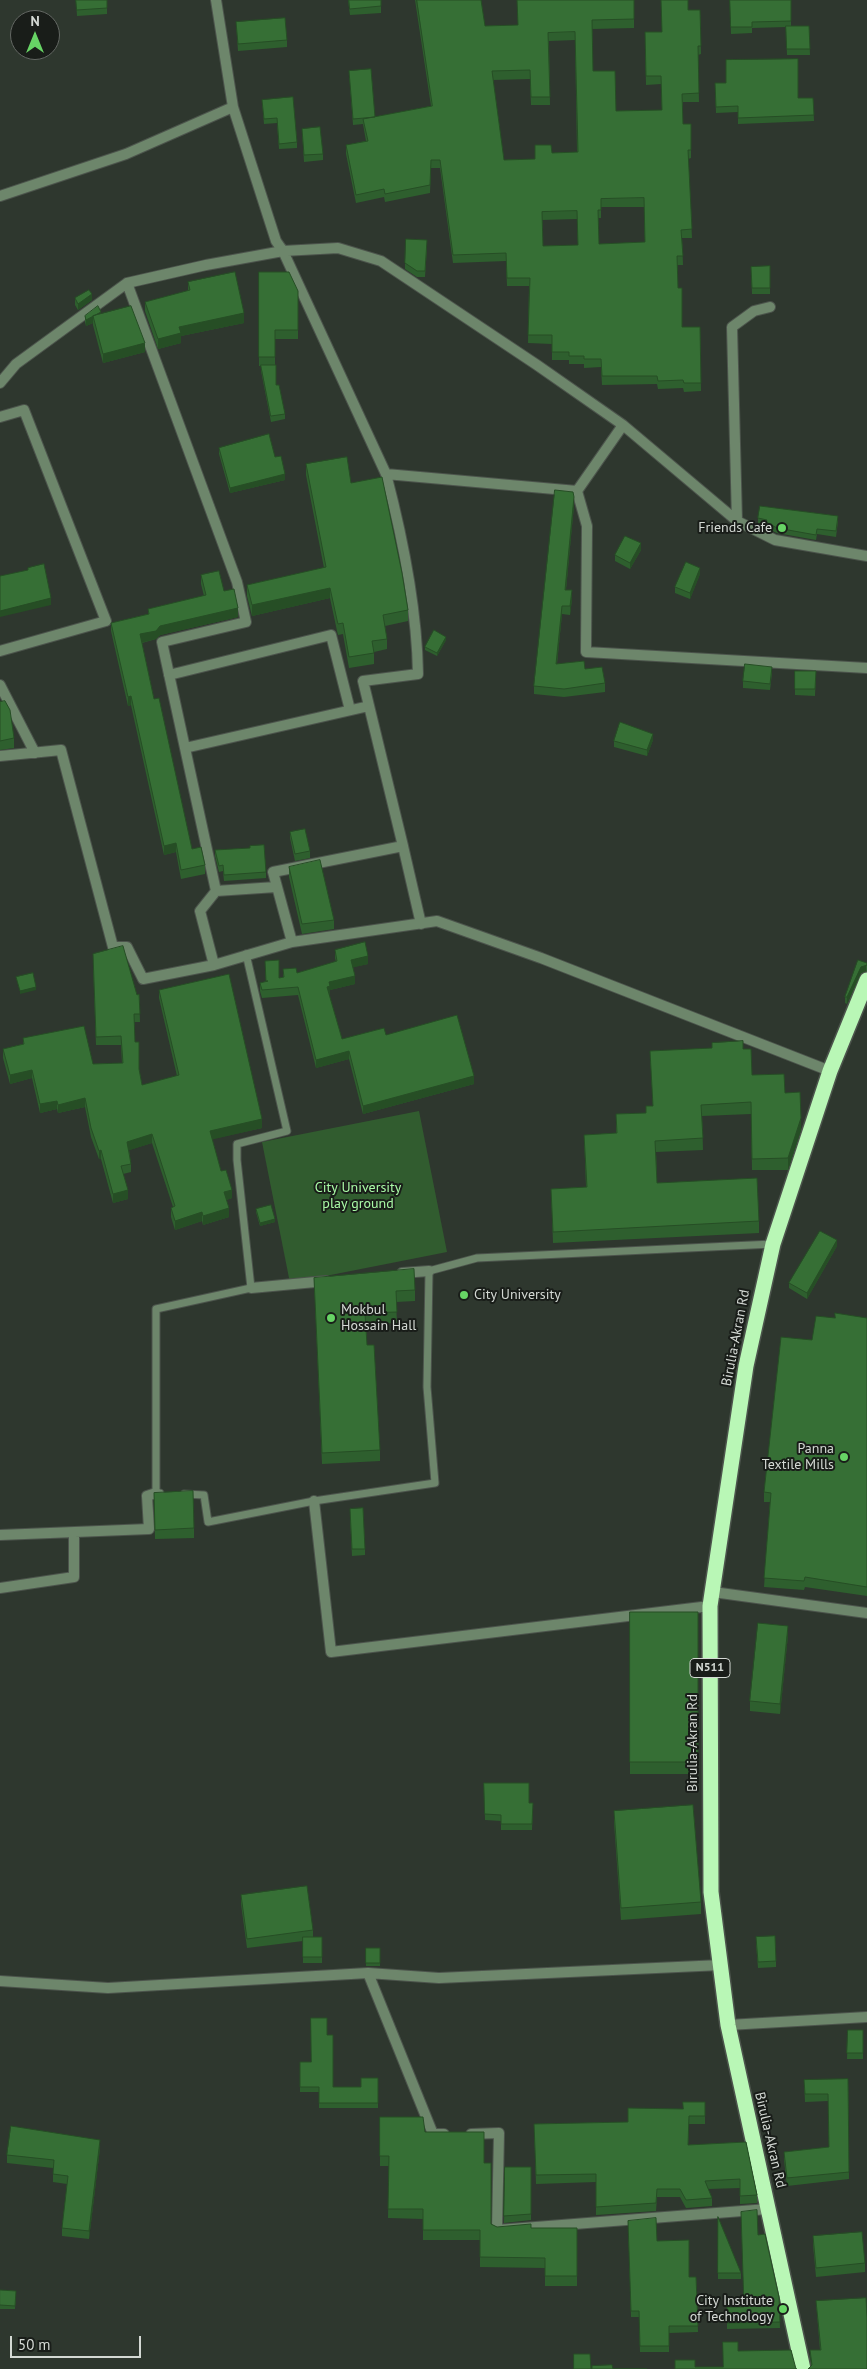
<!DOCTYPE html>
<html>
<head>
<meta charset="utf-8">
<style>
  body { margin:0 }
  #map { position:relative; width:867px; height:2369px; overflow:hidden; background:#2e372e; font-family:"PT Sans",sans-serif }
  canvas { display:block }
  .north { position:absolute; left:10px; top:10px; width:50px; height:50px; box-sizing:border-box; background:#191d19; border:1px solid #646864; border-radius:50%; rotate:0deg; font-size:14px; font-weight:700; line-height:20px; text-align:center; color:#d4d9d4 }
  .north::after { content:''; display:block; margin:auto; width:18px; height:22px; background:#67d465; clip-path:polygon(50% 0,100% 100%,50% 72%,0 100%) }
  .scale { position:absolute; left:10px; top:2336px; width:131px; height:22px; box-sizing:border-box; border:2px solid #d4d9d4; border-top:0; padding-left:6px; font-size:15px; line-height:18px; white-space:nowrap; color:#d4d9d4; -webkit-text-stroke:4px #191d19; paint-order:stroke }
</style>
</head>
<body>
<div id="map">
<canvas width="867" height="2369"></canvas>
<div class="north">N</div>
<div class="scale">50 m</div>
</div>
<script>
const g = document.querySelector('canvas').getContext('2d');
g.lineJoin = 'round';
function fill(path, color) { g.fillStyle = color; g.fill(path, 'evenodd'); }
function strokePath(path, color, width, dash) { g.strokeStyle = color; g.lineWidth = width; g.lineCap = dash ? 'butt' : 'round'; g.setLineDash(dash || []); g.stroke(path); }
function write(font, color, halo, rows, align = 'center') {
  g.font = font + ' "PT Sans",sans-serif'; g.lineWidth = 4; g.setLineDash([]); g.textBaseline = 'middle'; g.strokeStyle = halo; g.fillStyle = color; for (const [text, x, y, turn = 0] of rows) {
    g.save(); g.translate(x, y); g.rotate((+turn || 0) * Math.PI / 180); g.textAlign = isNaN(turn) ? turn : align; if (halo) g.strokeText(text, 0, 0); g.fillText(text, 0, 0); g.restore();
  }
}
fill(new Path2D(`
  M419 1111 447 1252 290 1283 262 1142Z`), '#315c2f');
const lane = new Path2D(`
  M160 1493H156V1309L251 1288 237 1160V1144L287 1131 246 954
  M184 1494 204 1495 208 1522 314 1501 435 1483 427 1387 429 1271 477 1258 773 1244`);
const street = new Path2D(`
  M216 0 233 107 276 241 283 251 386 474C402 535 417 610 418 674L363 681 403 846
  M0 196 126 154 233 107
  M127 283 237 582 246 622 162 642 216 891 276 887
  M0 383 16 364 127 283 206 265 283 251 338 248 381 261 537 365 623 425 737 521 775 540 867 556
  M0 417 24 410 106 621 0 651
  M623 425 577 491 587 526 586 652 867 668
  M386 474 577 491
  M737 521 732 327 754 311 770 307
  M169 675 331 635 350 710
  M0 685 35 753
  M185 748 369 706
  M0 756 61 750 113 947H127L143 979 214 965 292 942 437 921 541 958 830 1071
  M292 942 273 872 403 846 421 924
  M214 965 200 911 216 891
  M402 1273 429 1271
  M251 1288 326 1281
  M314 1501 331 1652 710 1606
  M0 1535 149 1529 147 1496 156 1493
  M0 1588 74 1577V1533
  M713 1592 867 1613
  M368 1973 433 2134H444
  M0 1981 108 1988 368 1973 439 1978 721 1965
  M728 2025 867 2017
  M471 2134 499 2133 497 2230 768 2209`);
const highway = new Path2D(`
  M803 2369 728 2025 711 1892 710 1606 746 1366 773 1244 830 1071 867 980`);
strokePath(lane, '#4c544c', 9);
strokePath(street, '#4c544c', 12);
strokePath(highway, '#4c544c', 18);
strokePath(lane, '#6d866b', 7);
strokePath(street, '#6d866b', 10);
strokePath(highway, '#b9f7b6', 15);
fill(new Path2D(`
  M76 0H107V14L77 16Z
  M348 0H381V13L350 15Z
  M415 0H481L485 26 517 25 634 0V28L592 29 593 71 616 111 662 110 661 84 646 85 645 40 662 32 688 10H700L701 54 698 55 699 102H683V124H691V158L688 159 692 238H682L683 265H677L678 288 682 327H700L701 391 684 392 683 388 658 389 657 384 602 385 601 367 584 368V364H569V360H552V344L528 343 529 286H507L506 261 453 263 440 168H431L430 193 385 202 384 197 356 203 346 154V145L366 141 363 124 353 125 349 71 375 117 431 106ZM575 40 577 152 552 153 535 159 504 160 493 80 530 79 531 105H550L549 41ZM601 207H644L645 242 599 244 598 218H601ZM577 219 578 245 543 246 542 220Z
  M730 0H791V26H809L810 55H787L786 27 752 28V33L731 34Z
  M236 22 287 40V47L238 51Z
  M715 83 798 98H813L814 121 738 124V112L716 113Z
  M262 100 297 142V148L279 149 277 123 264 124Z
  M302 129 323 154V160L304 162Z
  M427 247 425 277H417L405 269V263Z
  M770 266V294H752L751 267Z
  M259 272 298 291V339H275V365L276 385 285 414V419L271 422 261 371V366H259Z
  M188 282 244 323 181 336V343L158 349 145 311V302L188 291Z
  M75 298 92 300 78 310 75 305Z
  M101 314 145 352 103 363 93 325V323L86 326 85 322V316Z
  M219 448 275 457 285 480 230 493 219 454Z
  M306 464 351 483 408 610V621L385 626 387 639V649L374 652V664L349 668 343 634 338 635 337 631 330 598 252 616 247 596V585L324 568 306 475Z
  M574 505 566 590 572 599 570 615 562 614 557 664 585 669 605 683V692L564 697 534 694V686Z
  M758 518 838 521 836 537 817 534 816 540 777 533 766 528V526L758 524Z
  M641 550 630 569 615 561V555Z
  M700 574 690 599 675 593V587Z
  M201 575 224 591 238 617 160 635 156 639 142 643 154 699 192 849 205 865V874L181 879 176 852 164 855 131 705 128 706 111 631V623L148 614V609L204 596 201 584Z
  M446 640 437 656 425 650V647Z
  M795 671H816L815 696 795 695Z
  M772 673 770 690 743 688V681Z
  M0 702 14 738V748L0 750Z
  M653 740 647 756 614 747V741Z
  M290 832 310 851V858L295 861 290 838Z
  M215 850 266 872V878L224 881 223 871 219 872 215 856Z
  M289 867 334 920V929L302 934 289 877Z
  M335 950 368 964 353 967 355 984 330 990V994H329L342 1039 386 1035 474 1084 363 1114 349 1059 316 1068 298 995 262 998 260 991V983L283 977V969L297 973 336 962 335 958Z
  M93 962 137 995 139 994 140 1022H134L135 1042 139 1069 142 1085 177 1076 159 998V990L262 1128 212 1139 221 1171 232 1198 226 1200 229 1217 203 1225 202 1221 175 1230 171 1217V1208L173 1207 152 1143 129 1150 131 1164V1172L123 1174 128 1199 113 1203 101 1159H99L91 1137 85 1107 58 1113 57 1109 40 1113 32 1078 10 1084 3 1058V1049L23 1044V1038L93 1064 122 1063 121 1045H96Z
  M867 963V971L861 973 847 1004 845 1003V997Z
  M743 1049 752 1075 785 1093 801 1130 788 1170H752L751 1114 702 1116 703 1150 656 1152 657 1183 759 1221V1233L553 1243 551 1189 586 1187 584 1135 616 1133V1114L646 1113 653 1106 650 1051Z
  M256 1209 275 1222 260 1226 256 1212Z
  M837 1246 807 1299 789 1288V1283Z
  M314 1278 415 1290V1301L396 1302 397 1323 366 1324 367 1345 380 1450V1461L322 1464Z
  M835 1318H867V1596L805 1587 804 1590 764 1587 770 1502H764V1492L812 1340Z
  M154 1493 194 1528V1538L155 1539Z
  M350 1515 365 1549V1555L352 1556Z
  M630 1612H698V1774H630Z
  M788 1635 780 1714 750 1711V1701Z
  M484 1783 529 1803H533L532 1830H501V1821L485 1820Z
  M614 1811 701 1902V1914L621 1920 614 1823Z
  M241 1895 313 1930V1937H322V1963H303V1941L247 1948 241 1904Z
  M756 1943 776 1961V1967L758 1968Z
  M366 1948H380V1966H366Z
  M848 2030H863V2059H847Z
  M327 2035 333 2087H361L378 2078V2108H319V2092H300V2062H311Z
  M848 2079 849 2179 787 2186 784 2160V2152L829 2147 828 2101 805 2102 804 2080Z
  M705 2102V2124H689L688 2145 746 2142 757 2195V2203L740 2204V2188L708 2189 712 2198V2206L686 2208 680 2197H657L656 2211 596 2215V2182L536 2184 534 2124 628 2122 683 2109Z
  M380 2117 425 2132 484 2163 491 2224 497 2227 531 2228H577V2286H545V2268L480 2267V2240H423V2219L388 2218 389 2166H380Z
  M100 2148 89 2239 62 2236V2228L67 2184 53 2182V2168L7 2163V2155Z
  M505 2167H531V2220L504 2223Z
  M718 2217 741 2273V2279H718Z
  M628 2221 657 2241 689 2277H696L698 2332 669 2333V2352H640L639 2317H631Z
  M758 2235 779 2297 780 2328 727 2329V2307H744Z
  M813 2236 865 2263V2272L816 2277 813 2245Z
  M0 2290 16 2291 15 2309H0Z
  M816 2301 867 2317 811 2366 810 2350H820Z`), '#2e5f2e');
fill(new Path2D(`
  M92 294V300L78 310V304Z
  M244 313V323L181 336V343L158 349V339L179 327Z
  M93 316V323L86 326V320Z
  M145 343V352L103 363V354Z
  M285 474V480L230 493V488Z
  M574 497V505L565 598V590Z
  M641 543V550L630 569V563Z
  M700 568V574L690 599V593Z
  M330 588V598L252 616V605Z
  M572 590V599L570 615V606Z
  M51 598V605L0 617V611Z
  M562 606V614L556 672V664Z
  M238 608V617L160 635 156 639 140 643V634L160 626Z
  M446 637V640L437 656V653Z
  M131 696V705L128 706V697Z
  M653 734V740L647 756V750Z
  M176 843V852L164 855V846Z
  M368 956V964L351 968V960Z
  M866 964V971L861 973 847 1004V997L861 967Z
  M355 976V984L330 990V994L327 995V987L329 982Z
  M36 987V990L20 994V991Z
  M349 1051V1059L316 1068V1060Z
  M32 1070V1078L10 1084V1075Z
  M474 1076V1084L363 1114V1106Z
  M85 1098V1107L58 1113V1105Z
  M57 1101V1109L40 1113V1104Z
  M801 1118V1130L788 1170V1158Z
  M262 1119V1128L210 1140V1131Z
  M152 1134V1143L127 1151V1142Z
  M101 1150V1159H99V1151Z
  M128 1190V1199L113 1203V1194Z
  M232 1190V1198L224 1201V1192Z
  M229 1208V1217L203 1225V1216Z
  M202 1212V1221L175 1230V1221Z
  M275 1219V1222L260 1226V1223Z
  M837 1240V1246L807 1299V1293Z
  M788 1626V1635L780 1714V1704Z
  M100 2140V2148L89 2239V2231Z`), '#264e25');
const building = new Path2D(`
  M76 0H107V8L77 10Z
  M349 0H381V6L350 9Z
  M417 0H481L485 26 518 25 517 0H634V19L592 20 593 71H615L616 111 662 110 661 76H646L645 32H662L661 0H688V10H700L701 46H698L699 93 682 94 683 124H691V150H688L692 229 681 230 683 256H677L678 288H682V327H700L701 383H684L683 380 658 381 657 376H602L601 359H584V356H569V352H552V335H528L530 278H507L506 253 453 255 440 160H431L430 185 385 194 384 189 356 195 346 145 368 141 363 119 432 106ZM575 32 578 152 552 153 551 145H535V159L504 160 492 71 530 70 531 97H550L548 33ZM644 198 645 242 599 244 598 210H601V199ZM577 211 578 245 543 246 542 212Z
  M730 0H791V21L752 22V27H731Z
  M285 18 287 40 238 44 236 22Z
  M786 26H809L810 49H787Z
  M798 59V98H813L814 115 738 118V106L716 107 715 83H726V60Z
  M371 69 375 117 353 119 349 71Z
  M293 97 297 142 279 144 277 118 264 119 262 100Z
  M320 127 323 154 304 155 302 129Z
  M406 239 427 240 425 271H417L405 263Z
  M770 266V288H752L751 267Z
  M235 272 244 313 179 327 181 333 158 339 145 302 190 290 188 282Z
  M259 272H289L298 291V330H275V357H259Z
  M89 290 92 294 78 304 75 298Z
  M98 306 101 312 86 320 85 316Z
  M131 306 145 343 103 354 93 316Z
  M261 365H276V385H279L285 414 271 416Z
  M269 434 275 457 281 456 285 474 230 488 219 448Z
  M347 457 351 483 382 477 402 573 408 610 383 615 387 639 372 641 374 653 349 657 343 623 338 624 337 620 330 588 252 605 247 585 326 567 306 464Z
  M555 490 573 492 574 497 565 590H572L570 606H562L556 664 584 661 585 669 602 667 605 683 564 689 534 686Z
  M760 506 838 516 836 531 817 529 816 535 777 528 766 522 767 520 758 518Z
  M625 536 641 543 630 563 615 555Z
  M686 562 700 568 690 593 675 587Z
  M44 564 51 598 0 611V576L28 570V568Z
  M219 571 224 591 234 589 238 608 160 626 156 631 140 634 154 699 159 698 192 849 201 847 205 865 181 870 176 843 164 846 131 696 128 697 111 623 149 614 148 609 206 595 201 575Z
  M434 630 446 637 437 653 425 647Z
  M745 664 772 667 770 684 743 681Z
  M795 671H816L815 689H795Z
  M5 701 10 710 14 738 0 741V702Z
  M620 722 653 734 647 750 614 741Z
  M305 829 310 851 295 854 290 832Z
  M264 845 266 872 224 875 223 865 219 866 215 850 250 848V846Z
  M320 860 334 920 302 924 289 867Z
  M365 942 368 956 351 960 355 976 329 982 330 986 327 987 342 1039 384 1028 386 1035 457 1015 474 1076 363 1106 349 1051 316 1060 298 987 262 990 260 983 268 981H266L265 961 279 960V978L284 977 283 969 296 968 297 973 337 961 335 950Z
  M123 946 137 995 139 994 140 1014H134L135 1042H139V1069L142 1085 179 1075 159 990 229 974 262 1119 210 1131 221 1171 226 1170 232 1190 224 1192 229 1208 203 1216 202 1212 175 1221 171 1208 175 1206 152 1134 127 1142 131 1164 121 1166 128 1190 113 1194 101 1150 99 1151 91 1128 85 1098 58 1105 57 1101 40 1104 32 1070 10 1075 3 1049 24 1044 23 1038 84 1026 93 1064 123 1063 121 1036 96 1037 93 954Z
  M858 960 867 963V965L861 967 847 997H845Z
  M33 973 36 987 20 991 16 977Z
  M743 1041V1049H751L752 1075 784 1074 785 1093 800 1092 801 1118 788 1158 752 1159 751 1102 701 1105 703 1138 655 1141 657 1183 757 1178 759 1221 553 1232 551 1189 587 1187 584 1135 617 1133 616 1114 646 1113V1106H653L650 1051 712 1048V1043Z
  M271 1205 275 1219 260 1223 256 1209Z
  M820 1231 837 1240 807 1293 789 1283Z
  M414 1269 415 1290 396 1291 397 1312 365 1313 367 1345H374L380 1450 322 1453 314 1278Z
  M835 1313 867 1318V1587L805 1577 804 1581 764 1578 771 1493 764 1492 781 1337 812 1340 816 1316 835 1318Z
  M193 1491 194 1528 155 1530 154 1493Z
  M363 1508 365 1549H352L350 1509Z
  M630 1612H698V1762H630Z
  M758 1623 788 1626 780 1704 750 1701Z
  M484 1783H529V1803H533L532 1824H501V1815L485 1814Z
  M693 1805 701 1902 621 1908 614 1811Z
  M307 1886 313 1930 247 1939 241 1895Z
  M775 1936 776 1961 758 1962 756 1937Z
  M303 1937H322V1957H303Z
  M366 1948H380V1963H366Z
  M311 2018H327V2035H333V2087H361V2078H378V2103H319V2087H300V2062H311Z
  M848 2030H863V2053H847Z
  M848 2079 849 2172 787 2178 784 2152 829 2147 828 2094H805L804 2080Z
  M683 2102H705V2116H689L688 2145 746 2142 757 2195 740 2196V2179L705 2181 712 2198 686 2200 680 2189H657L656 2203 596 2207V2174L536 2175 534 2124 628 2122V2108L683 2109Z
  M380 2117H423L425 2132H484V2163H491V2224L497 2227 531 2224V2228H577V2276H545V2258L480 2257V2230H423V2209H388L389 2156H380Z
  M11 2126 100 2140 89 2231 62 2228 68 2176 53 2174 54 2160 7 2155Z
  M505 2167H531V2214L504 2216Z
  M757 2210 758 2235 765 2234 779 2297 780 2322 727 2323V2307H744L741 2212Z
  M718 2217 741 2273H718Z
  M656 2218 657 2241 689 2240V2277H696L698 2326H669V2346H640L639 2311H631L628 2221Z
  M862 2232 865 2263 816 2268 813 2236Z
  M0 2290 16 2291 15 2306 0 2305Z
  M866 2298 867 2317V2369H808L812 2365 810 2350H821L816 2301Z
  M723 2342H738V2351L791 2350 796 2369H797H675V2360H695V2367H723Z
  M574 2354H590L591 2369H574Z
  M612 2365 613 2369H647H592V2366Z`);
fill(building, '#366f35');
strokePath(building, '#264e25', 1);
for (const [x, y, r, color] of [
  [782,528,5,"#67d465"],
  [464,1295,5,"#67d465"],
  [331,1318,5,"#67d465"],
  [844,1457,5,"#67d465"],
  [783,2309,5,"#67d465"]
]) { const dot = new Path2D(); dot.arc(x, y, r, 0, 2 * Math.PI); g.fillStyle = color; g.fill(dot); strokePath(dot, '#191d19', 2); }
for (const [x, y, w] of [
  [710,1668,40]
]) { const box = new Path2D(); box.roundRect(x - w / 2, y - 9.5, w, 19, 4); g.fillStyle = '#191d19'; g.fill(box); strokePath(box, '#d4d9d4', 1); }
write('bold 12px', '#d4d9d4', null, [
  ["N511",710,1668]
]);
write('14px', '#d4d9d4', '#191d19', [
  ["Friends Cafe",772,528],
  ["City University",474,1295,"left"],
  ["Mokbul",341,1310,"left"],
  ["Hossain Hall",341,1326,"left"],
  ["Panna",834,1449],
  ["Textile Mills",834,1465],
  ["City Institute",773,2301],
  ["of Technology",773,2317]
], 'right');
write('14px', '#a9faa6', '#191d19', [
  ["City University",358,1188],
  ["play ground",358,1204]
]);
write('14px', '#d4d9d4', '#191d19', [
  ["Birulia-Akran Rd",736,1338,-79],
  ["Birulia-Akran Rd",693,1743,-90],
  ["Birulia-Akran Rd",770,2140,77]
]);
</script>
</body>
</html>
